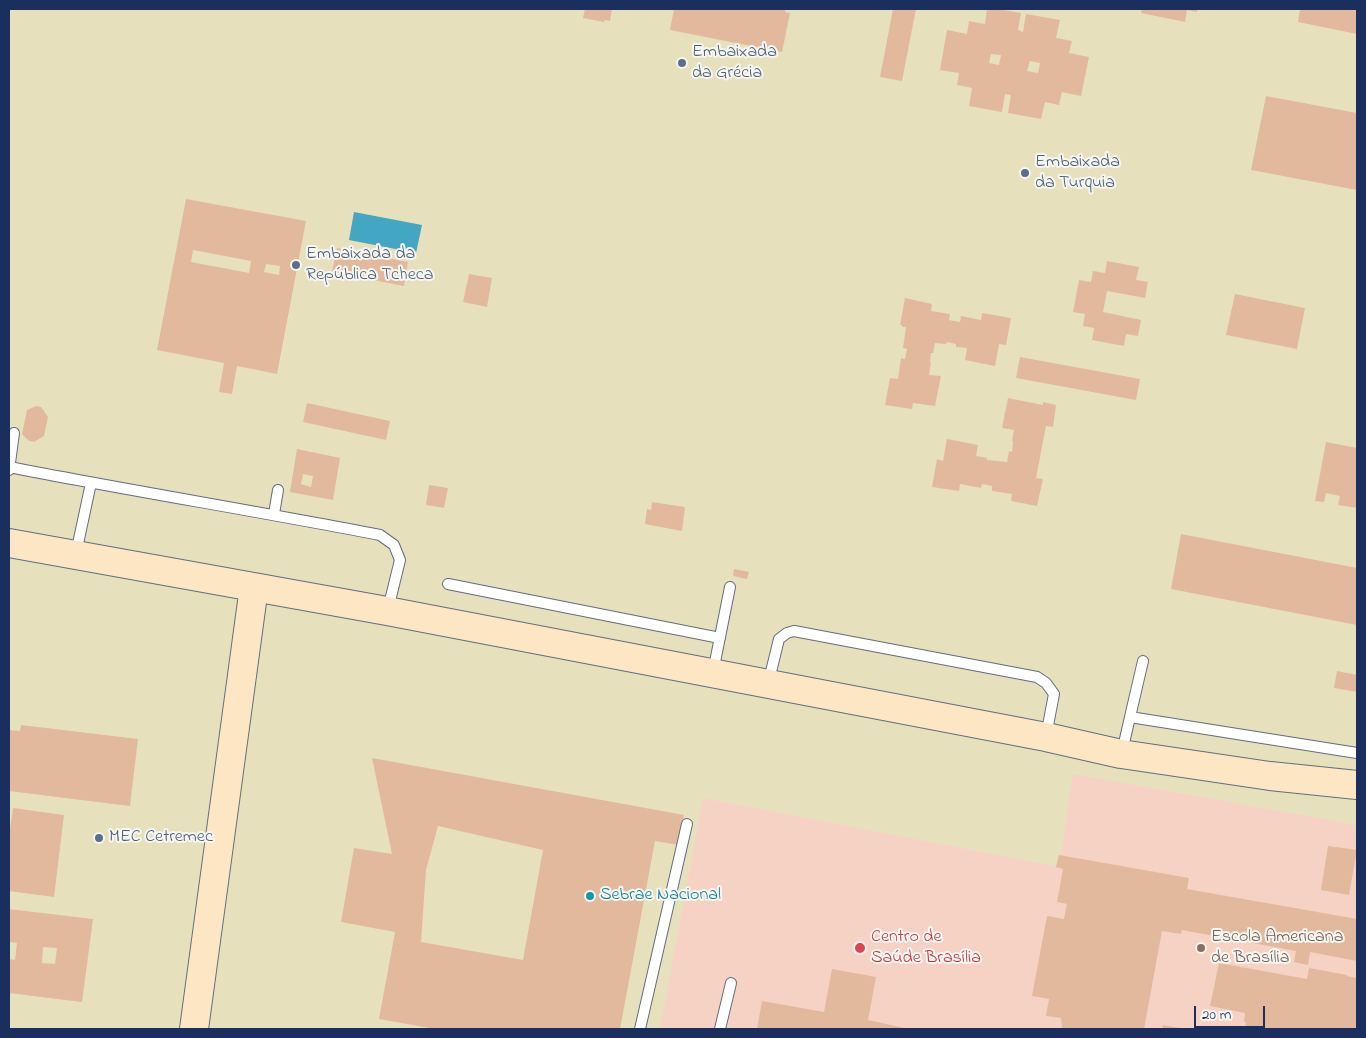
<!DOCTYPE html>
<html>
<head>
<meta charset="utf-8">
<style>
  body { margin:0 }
  #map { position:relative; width:1366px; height:1038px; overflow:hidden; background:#e7e0bd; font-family:"Indie Flower",sans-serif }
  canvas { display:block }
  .frame { position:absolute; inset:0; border:10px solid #1b2f5e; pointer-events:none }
  .scale { position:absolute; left:1194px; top:1006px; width:71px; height:22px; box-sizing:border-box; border:2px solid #1b2f5e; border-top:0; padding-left:6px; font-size:15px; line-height:18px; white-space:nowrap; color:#1b2f5e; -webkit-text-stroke:4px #f6f6f2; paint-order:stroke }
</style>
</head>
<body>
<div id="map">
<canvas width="1366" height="1038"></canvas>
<div class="frame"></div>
<div class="scale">20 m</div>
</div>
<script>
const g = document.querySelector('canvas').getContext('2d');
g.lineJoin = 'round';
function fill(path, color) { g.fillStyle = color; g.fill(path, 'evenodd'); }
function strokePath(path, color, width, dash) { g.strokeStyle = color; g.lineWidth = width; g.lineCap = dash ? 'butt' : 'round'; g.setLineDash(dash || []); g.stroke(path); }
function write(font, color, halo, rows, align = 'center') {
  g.font = font + ' "Indie Flower",sans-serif'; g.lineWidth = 4; g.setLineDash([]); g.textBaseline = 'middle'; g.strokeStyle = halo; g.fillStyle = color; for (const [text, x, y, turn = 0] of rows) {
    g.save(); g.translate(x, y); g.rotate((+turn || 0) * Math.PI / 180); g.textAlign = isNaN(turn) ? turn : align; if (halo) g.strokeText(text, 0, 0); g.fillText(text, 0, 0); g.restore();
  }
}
fill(new Path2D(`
  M1073 774 1357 825V1029H660L703 798 1059 867Z`), '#f6d2c5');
fill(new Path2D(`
  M354 212 422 225 416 253 349 240Z`), '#43a7c3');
fill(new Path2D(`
  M585 9H612L610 21 605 20 604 22 583 18Z
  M674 9H786L785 12 790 13 782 52 670 30Z
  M893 9H916L902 81 880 77Z
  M987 9H998L1021 13 1018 30 1023 32 1026 14 1060 20 1056 38 1072 41 1069 53 1089 57 1081 96 1062 92 1059 105 1045 102 1041 119 1008 113 1011 95 1005 94 1002 112 969 106 972 88 957 85 959 73 940 70 947 30 967 34 969 21 985 24ZM991 54 1001 55 999 65 989 63ZM1030 61 1040 63 1038 73 1027 71Z
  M1142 9H1197V12L1187 10 1185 22 1141 13Z
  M1300 9H1357V34L1298 22Z
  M1266 96 1357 113V190L1251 170Z
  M186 199 306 221 277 374 237 366 232 394 219 392 224 363 157 350ZM193 250 251 261 249 273 191 262ZM266 264 280 266 279 275 264 272Z
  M337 248 408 262 404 286 332 272Z
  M1107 261 1139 267 1136 280 1148 282 1145 298 1107 291 1103 312 1141 320 1138 336 1126 334 1124 346 1092 340 1094 328 1083 326 1085 314 1073 312 1079 280 1091 282 1093 271 1105 273Z
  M469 274 492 278 487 307 463 302Z
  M1235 294 1305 308 1297 349 1226 335Z
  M905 298 932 304 931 311 950 314 949 320 960 322 961 316 981 320 982 313 1011 318 1006 345 999 344 995 366 965 360 967 348 956 347V344L947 342 946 344 935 343 933 353H931L930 363H931L929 375 941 376 935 406 913 403 912 409 885 405 890 378 898 379 901 358 905 359 907 349 903 348 906 327H902V325H900Z
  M1020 357 1140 379 1136 400 1016 378Z
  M1008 398 1043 405V402L1056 405 1053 427 1046 426 1036 478 1043 479 1037 506 1011 501 1012 494 992 491V486L982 484 981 488 960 484 959 491 932 487 937 459 943 461 947 439 978 445 976 456 987 458V460L1007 462 1009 451 1012 452 1013 442 1012 441 1014 430 1002 428Z
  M307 403 390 421 386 440 303 422Z
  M36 406 41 407 48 417 44 436 34 442 29 441 22 434 27 410Z
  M1326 442 1357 448V508L1338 505 1340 496 1326 493 1324 502 1315 501Z
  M297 449 340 458 333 500 290 492ZM303 474 313 476 311 487 301 484Z
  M429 485 448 488 444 508 426 505Z
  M652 502 685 507 682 531 645 524 647 509 651 510Z
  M1181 534 1357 568V625L1171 589Z
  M734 569 749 572 747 579 733 576Z
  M1337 671 1357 675V692L1334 688Z
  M21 725 138 739 130 806 9 791V730L20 731Z
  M372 758 684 815 679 845 655 841 620 1029H435L379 1019 395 932 341 922 354 848 392 854ZM438 826 543 850 523 960 421 942 426 870Z
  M13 808 64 815 54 897 9 891V837Z
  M1328 846 1357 850 1349 895 1321 890Z
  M1059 855 1189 878 1187 889 1357 919V961L1310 952 1308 965 1294 962 1296 951 1182 930 1181 934 1162 931 1144 1029H1062L1061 1018 1046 1016 1049 999 1032 996 1047 916 1064 919 1067 904 1057 902 1063 869 1056 867Z
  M9 909 93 919 82 1002 9 993V959L15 960 17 943 9 942ZM43 947 57 948 55 964 42 963Z
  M1219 963 1307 979 1309 968 1347 975V976L1357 978V1029H1245L1246 1022H1244L1245 1013 1210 1006Z
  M832 969 876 977 868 1020 909 1029H757L762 1001 824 1012Z
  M1163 1025 1181 1028 1180 1029H1162Z`), '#e3b99e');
const lane = new Path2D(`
  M9 467C132 491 256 511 380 535L394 545 400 560 388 609
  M9 470 14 433
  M274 514 278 490
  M76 553 91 483
  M448 584 720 638
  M713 672 730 587
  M768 684 779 639 787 633 794 631 1037 677 1046 683 1054 694 1046 736
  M1130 717 1143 661
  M1122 752 1130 717 1357 753
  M640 1029 687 824
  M720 1029 731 983`);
const secondary = new Path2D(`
  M9 543 387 611 1046 737 1121 754 1270 776 1357 785
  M194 1029 254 587`);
strokePath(lane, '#626d7f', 12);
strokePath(secondary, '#626d7f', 30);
strokePath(lane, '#fff', 10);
strokePath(secondary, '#fce6c4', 28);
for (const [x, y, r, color] of [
  [682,63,5,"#5c6f8a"],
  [1025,173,5,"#5c6f8a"],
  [296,265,5,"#5c6f8a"],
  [99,838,5,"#5c6f8a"],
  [590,896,5,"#0f9aa8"],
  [860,948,6,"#e0444e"],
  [1201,948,5,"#8d6e63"]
]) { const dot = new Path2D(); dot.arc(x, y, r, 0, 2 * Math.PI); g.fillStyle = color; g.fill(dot); strokePath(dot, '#f6f6f2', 2); }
write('18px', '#4e5e75', '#f6f6f2', [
  ["Embaixada",692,53],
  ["da Grécia",692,74],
  ["Embaixada",1035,163],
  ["da Turquia",1035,184],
  ["Embaixada da",306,255],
  ["República Tcheca",306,276],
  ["MEC Cetremec",109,838]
], 'left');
write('18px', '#0d838f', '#f6f6f2', [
  ["Sebrae Nacional",600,896]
], 'left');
write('18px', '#be3a42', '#f6f6f2', [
  ["Centro de",871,938],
  ["Saúde Brasília",871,959]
], 'left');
write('18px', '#785e54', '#f6f6f2', [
  ["Escola Americana",1211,938],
  ["de Brasília",1211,959]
], 'left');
</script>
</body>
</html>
